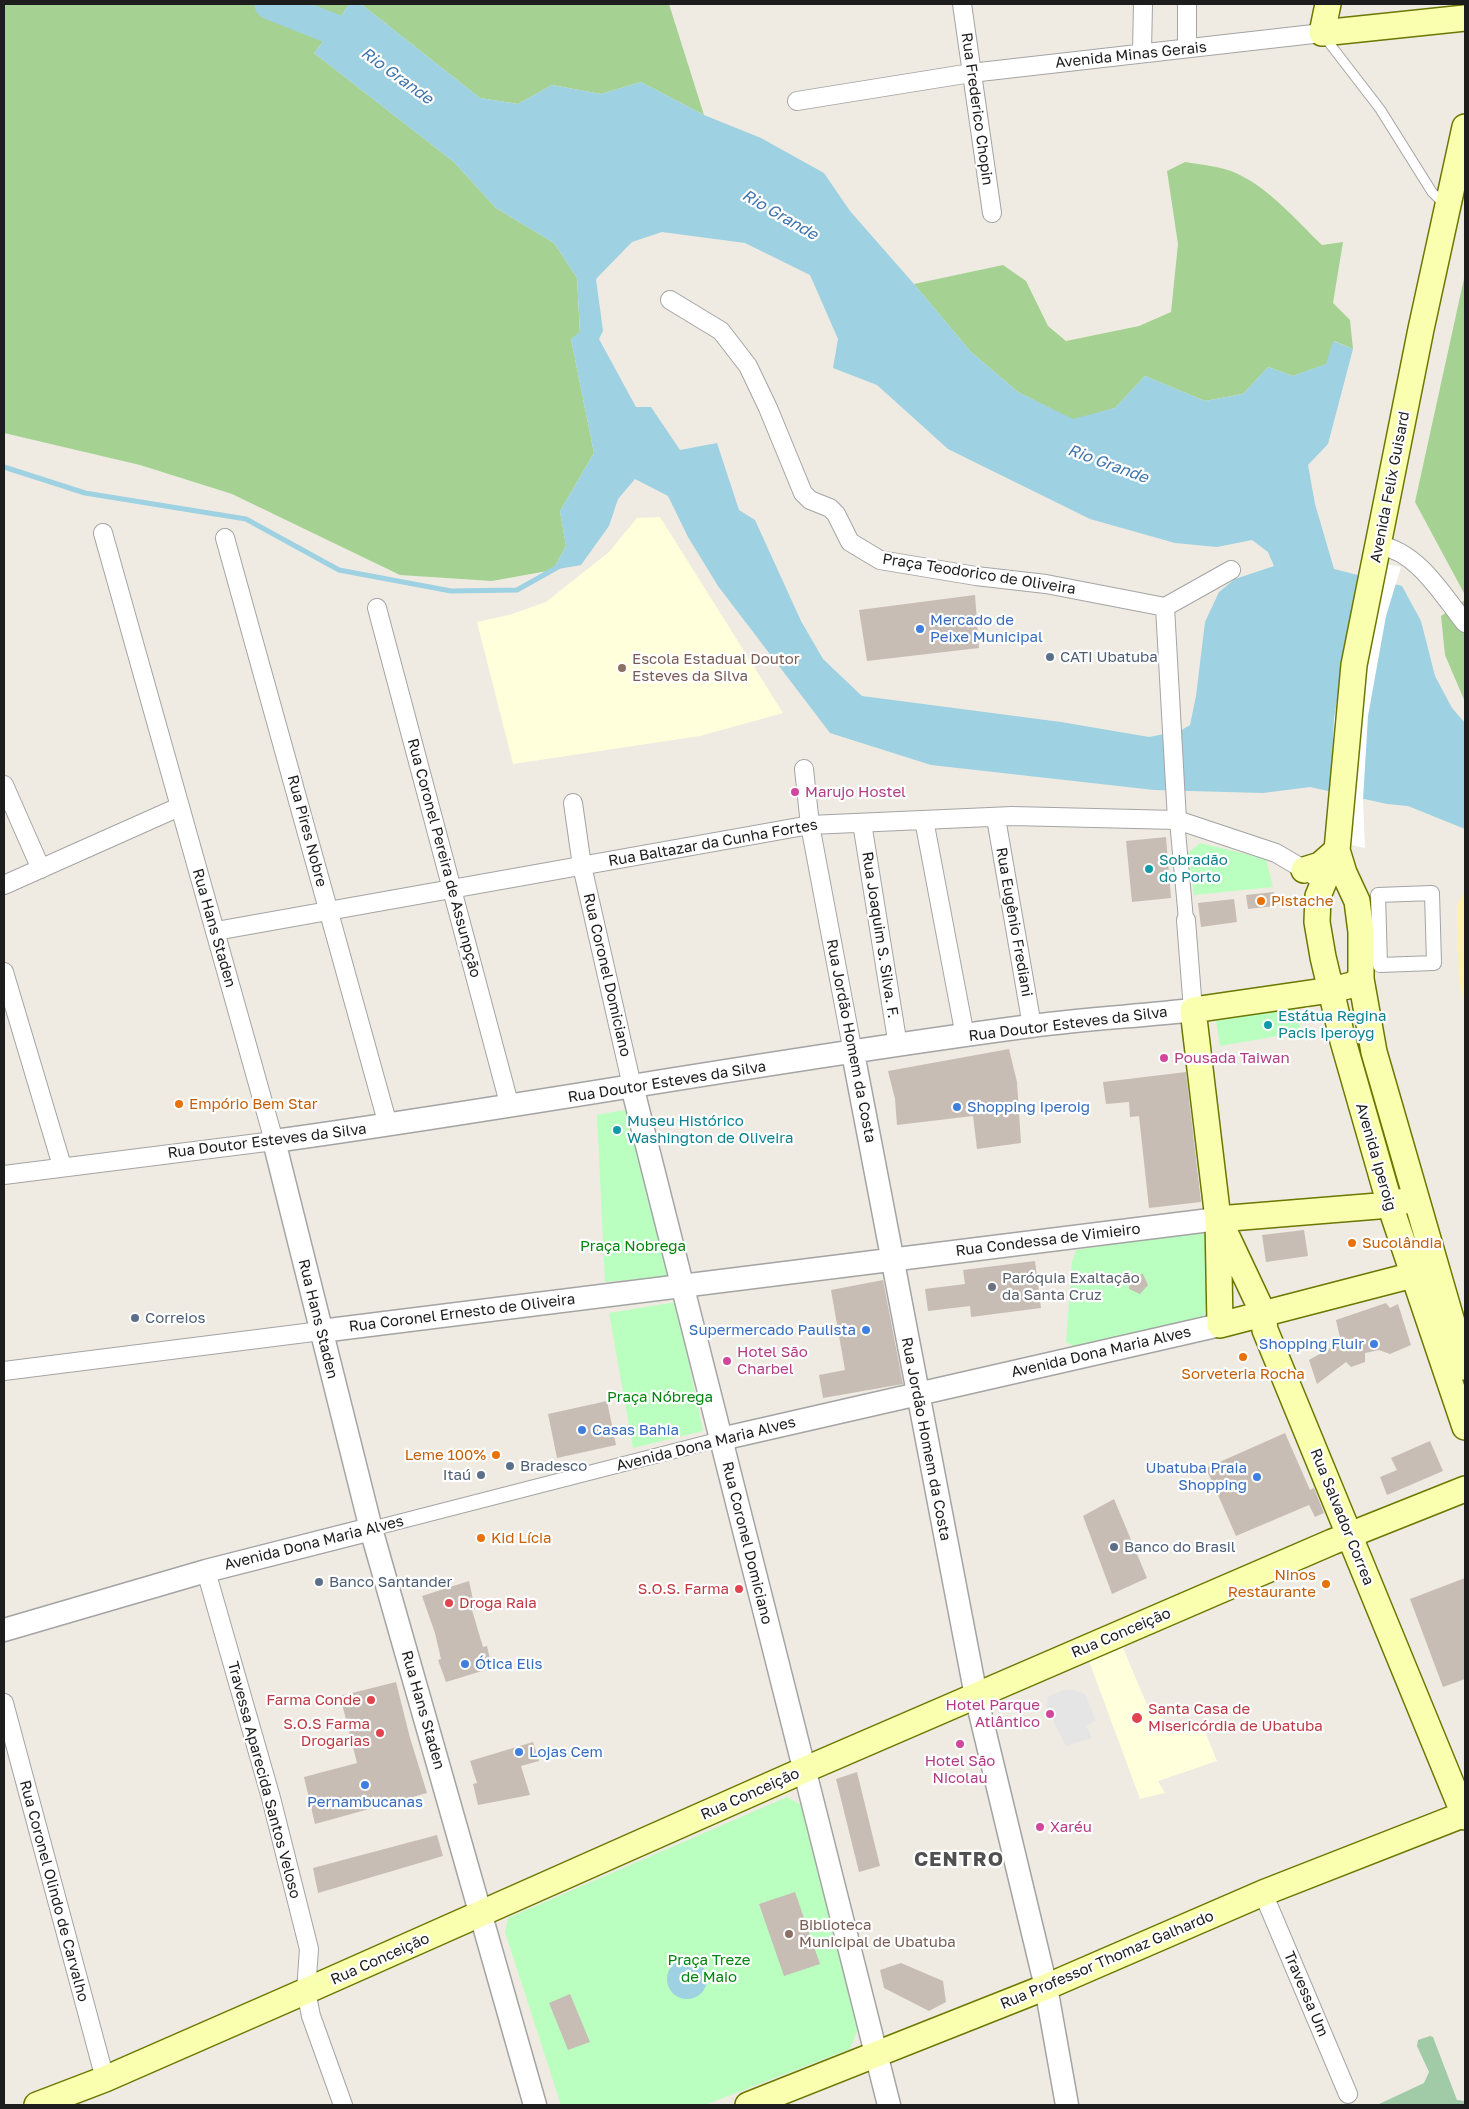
<!DOCTYPE html>
<html>
<head>
<meta charset="utf-8">
<style>
  body { margin:0 }
  #map { position:relative; width:1469px; height:2109px; overflow:hidden; background:#efebe2; font-family:"Golos Text",sans-serif }
  canvas { display:block }
  .frame { position:absolute; inset:0; border:5px solid #1d1d1d; pointer-events:none }
</style>
</head>
<body>
<div id="map">
<canvas width="1469" height="2109"></canvas>
<div class="frame"></div>
</div>
<script>
const g = document.querySelector('canvas').getContext('2d');
g.lineJoin = 'round';
function fill(path, color) { g.fillStyle = color; g.fill(path, 'evenodd'); }
function strokePath(path, color, width, dash) { g.strokeStyle = color; g.lineWidth = width; g.lineCap = dash ? 'butt' : 'round'; g.setLineDash(dash || []); g.stroke(path); }
function write(font, color, halo, rows, align = 'center') {
  g.font = font + ' "Golos Text",sans-serif'; g.lineWidth = 4.5; g.setLineDash([]); g.textBaseline = 'middle'; g.strokeStyle = halo; g.fillStyle = color; for (const [text, x, y, turn = 0] of rows) {
    g.save(); g.translate(x, y); g.rotate((+turn || 0) * Math.PI / 180); g.textAlign = isNaN(turn) ? turn : align; if (halo) g.strokeText(text, 0, 0); g.fillText(text, 0, 0); g.restore();
  }
}
fill(new Path2D(`
  M660 517 783 713 700 736 513 764 477 622 509 615 546 602 609 552 637 518Z
  M1123 1648 1150 1712 1159 1707 1171 1734 1202 1724 1217 1761 1158 1781 1165 1793 1140 1799 1089 1661Z`), '#ffffdb');
fill(new Path2D(`
  M4 4H349L333 29 314 53 454 162 496 208 554 243 577 278 580 333 571 339 594 453 560 511 566 546 553 570 492 581 400 575 232 494 140 465 4 433Z
  M361 4H669L704 115 641 82 601 94 552 85 518 104 480 98Z
  M1185 162C1202 165 1222 166 1238 174 1271 190 1296 220 1322 245L1343 242 1333 303 1350 320 1353 349 1334 341 1327 364 1293 376 1268 367 1243 394 1205 401 1145 376 1115 408 1073 420 1018 392 971 352 914 284 1003 265 1026 281 1048 326 1066 341 1139 326 1171 312 1178 244 1167 171Z
  M1465 274V595L1415 502Z
  M1465 600V702L1445 655 1441 616Z`), '#a5d293');
fill(new Path2D(`
  M1465 890V1006L1459 981 1457 905Z`), '#fff0b0');
fill(new Path2D(`
  M1430 2036 1433 2037 1457 2100 1465 2101V2105H1377L1424 2083 1429 2072 1417 2046 1418 2040Z`), '#a1caa7');
fill(new Path2D(`
  M1200 843 1266 859 1273 887 1194 895 1188 853Z
  M1297 1008 1301 1032 1220 1046 1216 1021Z
  M630 1109 673 1276 605 1282 597 1115Z
  M1204 1231 1213 1241 1204 1319 1073 1346 1066 1342 1072 1262 1076 1250Z
  M676 1302 703 1431 633 1448 609 1313Z
  M787 1797 803 1806 859 2027 850 2049 705 2105H561L505 1932 508 1918Z`), '#bafec0');
fill(new Path2D(`
  M1063 1690H1073L1085 1694 1096 1721 1086 1726 1092 1738 1066 1746 1046 1706 1048 1697Z`), '#e5e5e5');
fill(new Path2D(`
  M349 4H361L480 98 518 104 552 85 601 94 641 82 704 115 761 138 824 173 850 211 914 284 971 352 1018 392 1073 419 1115 408 1145 376 1205 401 1243 394 1268 367 1293 376 1326 364 1333 341 1353 349 1328 444 1308 465 1315 504 1334 569 1402 586 1421 621 1435 676 1452 708 1465 723V829L1408 806 1387 804 1310 787 1263 793 1154 790 931 765 830 733 718 586 688 537 668 496 635 479 618 499 609 526 581 565 553 570 566 546 560 511 594 453 571 339 580 332 577 278 554 243 496 208 454 162 314 53 333 29ZM662 232 745 243 810 275 838 339 833 368 877 385 948 449 1090 519 1175 543 1217 547 1252 540 1268 552 1274 566 1235 579 1219 592 1205 622 1196 696 1190 725 1180 731 1149 737 1061 722 862 696 823 659 801 621 755 520 739 510 717 443 680 450 651 407H636L599 339 603 331 596 279 632 242Z
  M667 1979a20 20 0 1 1 40 0a20 20 0 1 1-40 0Z`), '#9ed1e1');
fill(new Path2D(`
  M1366 560 1401 567 1386 616 1368 716 1363 800 1365 848 1328 840 1334 720 1346 640Z`), '#fff');
strokePath(new Path2D(`
  M4 467 85 493 246 519 339 570 451 591 517 590 558 567`), '#9ed1e1', 5);
strokePath(new Path2D(`
  M270 4 333 29 368 55`), '#9ed1e1', 31);
fill(new Path2D(`
  M975 595 979 648 867 661 859 610Z
  M1166 837 1171 898 1132 902 1126 841Z
  M1274 892 1275 906 1248 909 1246 895Z
  M1234 899 1237 922 1201 927 1198 903Z
  M1009 1049 1017 1082 1021 1143 977 1149 973 1116 897 1125 895 1099 888 1071Z
  M1186 1072 1201 1202 1149 1208 1139 1116 1130 1117 1129 1102 1106 1104 1103 1082Z
  M1304 1230 1308 1256 1266 1262 1262 1235Z
  M1035 1261 1041 1308 971 1317 970 1306 928 1311 925 1289 965 1284 963 1270Z
  M1143 1274 1148 1285 1140 1294 1129 1289 1130 1277Z
  M883 1280 903 1384 823 1398 819 1375 845 1370 831 1290Z
  M1386 1303 1390 1308 1398 1304 1411 1345 1390 1354 1379 1350 1365 1353V1362L1351 1367 1346 1362 1317 1384 1309 1360 1341 1342 1336 1320Z
  M607 1401 616 1445 557 1458 548 1414Z
  M1285 1433 1310 1490 1314 1488 1324 1513 1315 1517 1309 1505 1236 1536 1206 1468Z
  M1430 1441 1443 1471 1387 1495 1380 1477 1397 1470 1391 1458Z
  M1114 1499 1147 1578 1112 1594 1083 1516Z
  M1465 1578V1679L1443 1687 1410 1599Z
  M469 1581 475 1609 472 1610 483 1647 487 1646 492 1668 446 1682 438 1660 441 1659 435 1633 422 1596Z
  M396 1682 410 1738 427 1793 315 1824 304 1777 357 1763 340 1696Z
  M533 1742 539 1761 521 1766 530 1795 478 1805 473 1784 477 1783 470 1761Z
  M857 1772 880 1866 859 1872 836 1779Z
  M437 1835 443 1856 318 1893 313 1868Z
  M795 1892 820 1964 784 1976 759 1904Z
  M901 1963 943 1981 946 2002 929 2011 884 1988 880 1970Z
  M570 1994 590 2042 568 2050 549 2003Z`), '#c7bdb5');
const service = new Path2D(`
  M1323 35 1380 109 1432 192 1445 205`);
const pedestrian = new Path2D(`
  M1177 820 1186 920
  M1432 893 1434 963 1380 965 1378 895Z
  M371 1529 721 1439`);
const minor = new Path2D(`
  M962 4 992 213
  M1187 4V48
  M1142 52 1143 4
  M797 101 971 73 1322 33
  M670 300 721 331 748 366 768 408 803 493 810 500 830 508 836 514 850 542 880 560 976 576 1046 584 1165 607
  M225 538 388 1125
  M1379 545C1418 552 1442 594 1465 623
  M1165 607 1177 820
  M1165 607 1231 570
  M377 608 510 1107
  M804 769 810 825 853 1053
  M4 785 41 869
  M573 803 582 866 632 1086
  M996 818 1032 1026
  M924 820 965 1036
  M862 823 898 1046
  M4 885 179 807
  M1186 920 1193 1010
  M216 931 810 825 1012 816 1177 820 1276 853 1315 876
  M4 972 62 1166
  M4 1175 274 1141 103 533
  M4 1371 321 1331
  M206 1571 271 1798 309 1949 306 1991 311 2016 343 2105
  M4 1703 105 2079
  M1263 1893 1348 2094`);
const tertiary = new Path2D(`
  M853 1053 976 1696 1046 1987 1067 2105
  M632 1086 889 2105
  M321 1331 1218 1219
  M721 1439 1220 1325
  M4 1630 206 1571 371 1529
  M535 2105 371 1529 274 1141C527 1106 778 1059 1031 1026 1085 1019 1139 1016 1193 1010`);
const secondary = new Path2D(`
  M1328 4 1322 33 1465 18
  M1465 127 1421 329 1354 665 1337 850 1344 873 1357 901 1361 932V979L1374 1052 1465 1367
  M1337 850 1318 896 1317 922 1323 957 1343 1041 1390 1205 1465 1427
  M1304 870 1320 865 1337 850
  M1361 979 1352 985 1331 990 1193 1010 1218 1219 1220 1325 1413 1275
  M1218 1219 1378 1206 1405 1201
  M1222 1226 1263 1313 1265 1330 1465 1817
  M37 2105 105 2079 306 1991 804 1770 1332 1542 1465 1489
  M748 2105 1046 1987 1263 1893 1465 1814`);
strokePath(service, '#a4a4a4', 11);
strokePath(pedestrian, '#a4a4a4', 16);
strokePath(minor, '#a4a4a4', 20);
strokePath(tertiary, '#a4a4a4', 25);
strokePath(secondary, '#6a7800', 28);
strokePath(service, '#fff', 9);
strokePath(pedestrian, '#fff', 14);
strokePath(minor, '#fff', 18);
strokePath(tertiary, '#fff', 22);
strokePath(secondary, '#faffb0', 25);
for (const [x, y, r, color] of [
  [920,629,5,"#3f7fe0"],
  [1050,657,5,"#5c6f8a"],
  [622,668,5,"#8d6e63"],
  [795,792,5,"#d1479c"],
  [1149,869,5,"#0f9aa8"],
  [1261,901,5,"#e8710a"],
  [1268,1025,5,"#0f9aa8"],
  [1164,1058,5,"#d1479c"],
  [179,1104,5,"#e8710a"],
  [957,1107,5,"#3f7fe0"],
  [617,1130,5,"#0f9aa8"],
  [1352,1243,5,"#e8710a"],
  [992,1287,5,"#6b7280"],
  [135,1318,5,"#5c6f8a"],
  [866,1330,5,"#3f7fe0"],
  [1374,1344,5,"#3f7fe0"],
  [1243,1357,5,"#e8710a"],
  [727,1361,5,"#d1479c"],
  [582,1430,5,"#3f7fe0"],
  [496,1455,5,"#e8710a"],
  [510,1466,5,"#5c6f8a"],
  [481,1475,5,"#5c6f8a"],
  [1257,1477,5,"#3f7fe0"],
  [481,1538,5,"#e8710a"],
  [1114,1547,5,"#5c6f8a"],
  [319,1582,5,"#5c6f8a"],
  [1326,1584,5,"#e8710a"],
  [739,1589,5,"#e0444e"],
  [449,1603,5,"#e0444e"],
  [465,1664,5,"#3f7fe0"],
  [371,1700,5,"#e0444e"],
  [1050,1714,5,"#d1479c"],
  [1137,1718,6,"#e0444e"],
  [380,1733,5,"#e0444e"],
  [960,1744,5,"#d1479c"],
  [519,1752,5,"#3f7fe0"],
  [365,1785,5,"#3f7fe0"],
  [1040,1827,5,"#d1479c"],
  [789,1934,5,"#8d6e63"]
]) { const dot = new Path2D(); dot.arc(x, y, r, 0, 2 * Math.PI); g.fillStyle = color; g.fill(dot); strokePath(dot, '#fff', 2); }
write('15px', '#1d1d1d', '#fff', [
  ["Avenida Minas Gerais",1131,55,-6],
  ["Rua Frederico Chopin",977,109,82],
  ["Avenida Felix Guisard",1390,487,-79],
  ["Praça Teodorico de Oliveira",979,574,9],
  ["Rua Pires Nobre",307,831,75],
  ["Rua Baltazar da Cunha Fortes",713,843,-10],
  ["Rua Coronel Pereira de Assunpção",444,858,75],
  ["Rua Eugênio Frediani",1014,922,80],
  ["Rua Hans Staden",214,928,74],
  ["Rua Joaquim S. Silva. F.",880,935,81],
  ["Rua Coronel Domiciano",607,975,77],
  ["Rua Doutor Esteves da Silva",1068,1024,-7],
  ["Rua Jordão Homem da Costa",851,1041,79],
  ["Rua Doutor Esteves da Silva",667,1082,-9],
  ["Rua Doutor Esteves da Silva",267,1141,-7],
  ["Avenida Iperoig",1376,1157,74],
  ["Rua Condessa de Vimieiro",1048,1240,-7],
  ["Rua Coronel Ernesto de Oliveira",462,1313,-7],
  ["Rua Hans Staden",318,1319,76],
  ["Avenida Dona Maria Alves",1101,1352,-13],
  ["Rua Jordão Homem da Costa",926,1439,79],
  ["Avenida Dona Maria Alves",706,1444,-14],
  ["Rua Salvador Correa",1342,1517,68],
  ["Avenida Dona Maria Alves",314,1543,-14],
  ["Rua Coronel Domiciano",747,1543,76],
  ["Rua Conceição",1121,1633,-23],
  ["Rua Hans Staden",423,1710,74],
  ["Travessa Aparecida Santos Veloso",264,1780,75],
  ["Rua Conceição",750,1794,-24],
  ["Rua Coronel Olindo de Carvalho",54,1891,75],
  ["Rua Conceição",380,1959,-24],
  ["Rua Professor Thomaz Galhardo",1107,1960,-23],
  ["Travessa Um",1306,1994,67]
]);
write('15px', '#366cbe', '#fff', [
  ["Mercado de",930,620],
  ["Peixe Municipal",930,637],
  ["Shopping Iperoig",967,1107],
  ["Supermercado Paulista",856,1330,"right"],
  ["Shopping Fluir",1364,1344,"right"],
  ["Casas Bahia",592,1430],
  ["Ubatuba Praia",1247,1468,"right"],
  ["Shopping",1247,1485,"right"],
  ["Ótica Elis",475,1664],
  ["Lojas Cem",529,1752],
  ["Pernambucanas",365,1802,"center"]
], 'left');
write('15px', '#4e5e75', '#fff', [
  ["CATI Ubatuba",1060,657],
  ["Correios",145,1318],
  ["Bradesco",520,1466],
  ["Itaú",471,1475,"right"],
  ["Banco do Brasil",1124,1547],
  ["Banco Santander",329,1582]
], 'left');
write('15px', '#785e54', '#fff', [
  ["Escola Estadual Doutor",632,659],
  ["Esteves da Silva",632,676],
  ["Biblioteca",799,1925],
  ["Municipal de Ubatuba",799,1942]
], 'left');
write('15px', '#b23c85', '#fff', [
  ["Marujo Hostel",805,792],
  ["Pousada Taiwan",1174,1058],
  ["Hotel São",737,1352],
  ["Charbel",737,1369],
  ["Hotel Parque",1040,1705,"right"],
  ["Atlântico",1040,1722,"right"],
  ["Hotel São",960,1761,"center"],
  ["Nicolau",960,1778,"center"],
  ["Xaréu",1050,1827]
], 'left');
write('15px', '#0d838f', '#fff', [
  ["Sobradão",1159,860],
  ["do Porto",1159,877],
  ["Estátua Regina",1278,1016],
  ["Pacis Iperoyg",1278,1033],
  ["Museu Histórico",627,1121],
  ["Washington de Oliveira",627,1138]
], 'left');
write('15px', '#c56008', '#fff', [
  ["Pistache",1271,901],
  ["Empório Bem Star",189,1104],
  ["Sucolândia",1362,1243],
  ["Sorveteria Rocha",1243,1374,"center"],
  ["Leme 100%",486,1455,"right"],
  ["Kid Lícia",491,1538],
  ["Ninos",1316,1575,"right"],
  ["Restaurante",1316,1592,"right"]
], 'left');
write('15px', '#02840e', '#fff', [
  ["Praça Nobrega",633,1246],
  ["Praça Nóbrega",660,1397],
  ["Praça Treze",709,1960],
  ["de Maio",709,1977]
]);
write('15px', '#5b616d', '#fff', [
  ["Paróquia Exaltação",1002,1278],
  ["da Santa Cruz",1002,1295]
], 'left');
write('15px', '#be3a42', '#fff', [
  ["S.O.S. Farma",729,1589],
  ["Droga Raia",459,1603,"left"],
  ["Farma Conde",361,1700],
  ["Santa Casa de",1148,1709,"left"],
  ["Misericórdia de Ubatuba",1148,1726,"left"],
  ["S.O.S Farma",370,1724],
  ["Drogarias",370,1741]
], 'right');
write('italic 16px', '#4075ac', '#fff', [
  ["Rio Grande",397,76,36],
  ["Rio Grande",780,215,30],
  ["Rio Grande",1108,464,20]
]);
g.letterSpacing = '1px';
write('bold 20px', '#505050', '#fff', [
  ["CENTRO",959,1860]
]);
g.letterSpacing = '0px';
</script>
</body>
</html>
